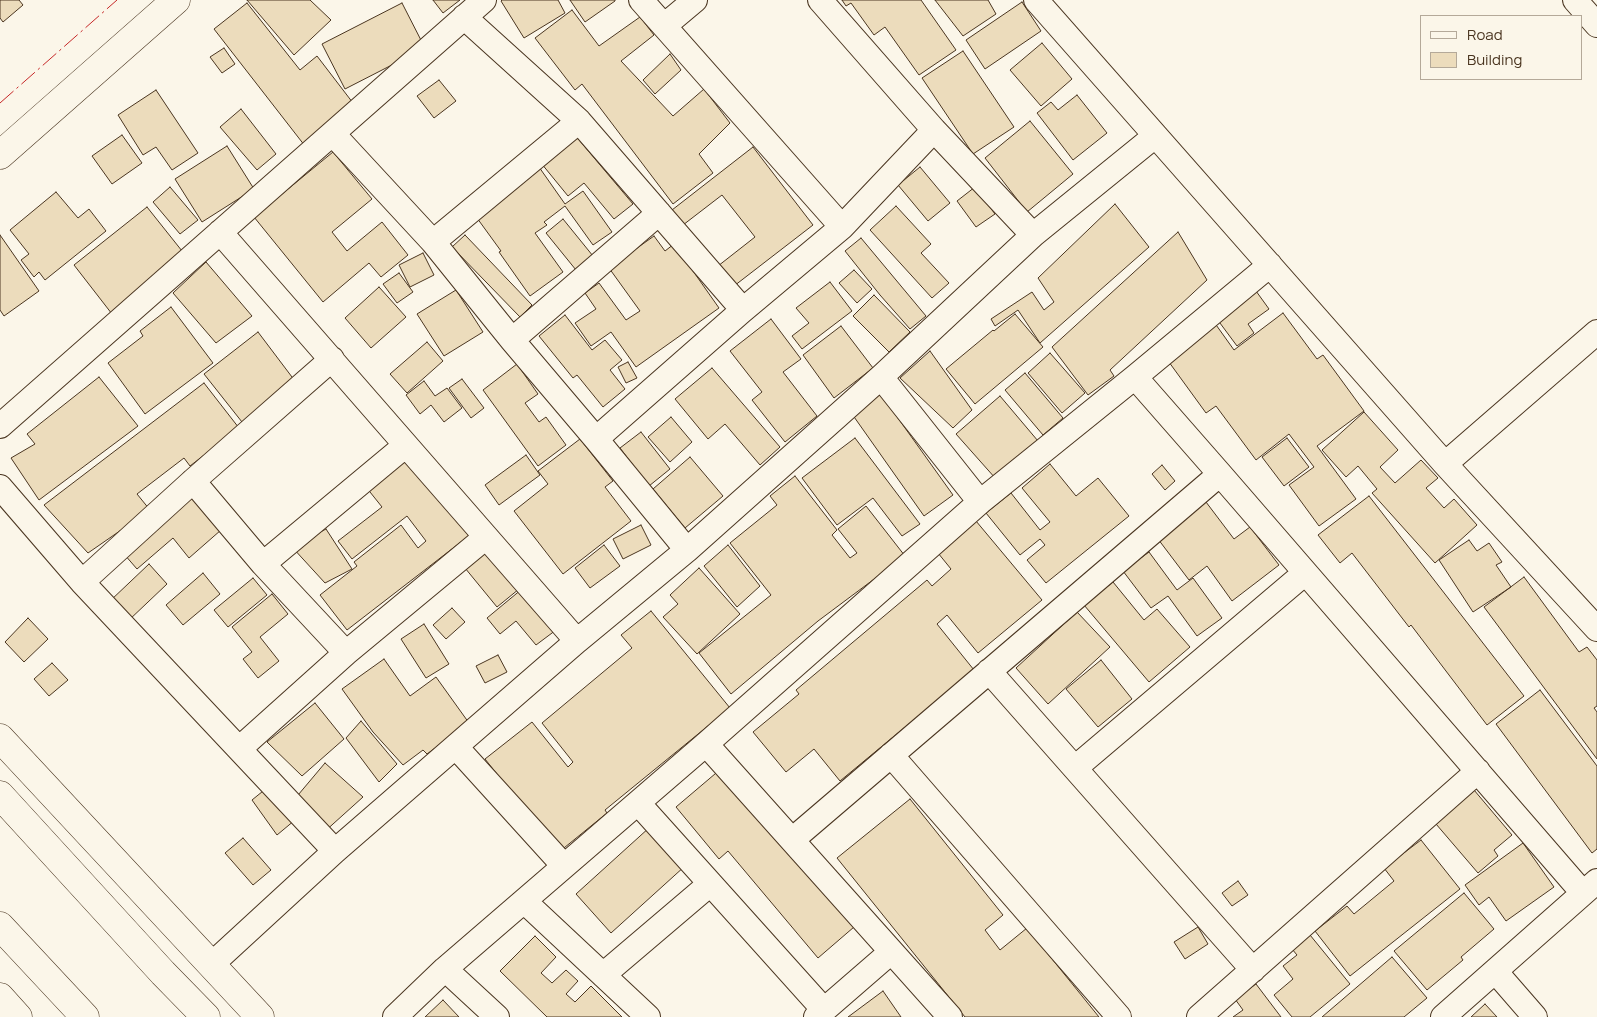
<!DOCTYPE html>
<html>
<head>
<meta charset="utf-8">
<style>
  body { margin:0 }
  #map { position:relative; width:1597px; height:1017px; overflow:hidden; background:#fbf6e9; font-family:Manrope,sans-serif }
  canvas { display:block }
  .legend { position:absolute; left:1420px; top:15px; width:162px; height:65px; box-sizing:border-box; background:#fbf6e9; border:1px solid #b4a999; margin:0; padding:6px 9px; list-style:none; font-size:15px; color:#4a3520 }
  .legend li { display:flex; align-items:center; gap:10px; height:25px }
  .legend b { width:25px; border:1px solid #b4a999 }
</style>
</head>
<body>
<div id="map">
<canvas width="1597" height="1017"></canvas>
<ul class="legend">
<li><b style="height:6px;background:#fbf6e9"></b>Road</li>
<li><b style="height:14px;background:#ecdcbc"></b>Building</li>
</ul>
</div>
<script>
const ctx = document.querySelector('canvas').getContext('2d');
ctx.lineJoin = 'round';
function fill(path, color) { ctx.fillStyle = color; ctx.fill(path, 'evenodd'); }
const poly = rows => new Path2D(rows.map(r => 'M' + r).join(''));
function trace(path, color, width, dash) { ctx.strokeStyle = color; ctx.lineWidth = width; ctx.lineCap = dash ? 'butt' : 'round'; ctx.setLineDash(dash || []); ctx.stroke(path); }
const building = poly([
  [0,0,19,0,23,5,3,22,0,18,0,0],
  [247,0,310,0,331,20,294,55,247,0],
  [433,0,460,0,443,13,433,0],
  [502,0,558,0,565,13,524,38,501,1,502,0],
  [570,0,615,0,615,1,585,22,570,0],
  [842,0,921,0,956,50,919,75,885,27,874,35,851,3,846,6,842,0],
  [935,0,988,0,996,14,963,36,935,0],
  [1022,2,1041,31,985,69,966,40,1022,2],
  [247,3,300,70,317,56,353,103,305,146,214,29,247,3],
  [402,3,425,48,345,89,322,44,402,3],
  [572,10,599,46,640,17,654,35,621,61,673,116,704,89,730,123,699,154,713,173,673,204,582,84,575,90,535,38,572,10],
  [1042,43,1072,79,1041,106,1010,70,1042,43],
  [224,48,235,64,222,73,210,57,224,48],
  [963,51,1014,127,973,154,922,78,963,51],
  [670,54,681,70,655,94,643,80,670,54],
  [439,80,456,101,434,118,417,96,439,80],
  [156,90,198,153,172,170,156,147,143,155,118,115,156,90],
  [1077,95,1107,133,1073,160,1037,113,1051,102,1058,110,1077,95],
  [241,109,276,154,257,170,220,127,241,109],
  [1030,121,1073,174,1027,212,985,158,1030,121],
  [574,134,633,204,614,219,584,183,568,196,541,163,574,134],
  [122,135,142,163,112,184,92,156,122,135],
  [227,146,254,189,202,222,175,179,227,146],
  [753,147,813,225,734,286,718,266,755,237,722,195,683,225,672,210,753,147],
  [333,152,372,199,332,232,347,251,382,222,408,255,381,277,369,263,323,302,254,217,333,152],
  [539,167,565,204,583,191,612,232,593,245,565,206,544,222,547,225,535,233,563,272,530,296,499,252,501,251,477,218,505,198,503,194,539,167],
  [920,167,950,203,928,221,898,185,920,167],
  [170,187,198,220,180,234,153,202,170,187],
  [975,187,995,214,976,227,957,201,975,187],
  [56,192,78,218,89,209,106,231,45,280,39,272,34,277,21,260,29,254,10,230,56,192],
  [1115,204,1149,247,1040,343,1018,310,995,326,991,319,1032,292,1044,310,1054,302,1038,278,1115,204],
  [896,206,931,244,921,253,949,283,932,298,870,230,896,206],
  [147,207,186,256,112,314,74,265,147,207],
  [563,219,593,256,576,270,546,233,563,219],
  [1178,232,1207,280,1110,370,1114,376,1088,395,1052,347,1178,232],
  [0,235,39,291,4,316,0,310,0,235],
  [465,235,532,305,520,317,452,247,465,235],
  [654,236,665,251,674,244,719,308,636,367,611,332,591,346,575,323,596,309,585,293,599,283,626,320,640,311,609,268,654,236],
  [861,238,926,316,910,329,880,295,845,251,861,238],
  [423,253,434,275,410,287,399,265,423,253],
  [206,262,252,316,216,343,173,293,206,262],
  [854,270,872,289,857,303,839,283,854,270],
  [399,273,413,292,397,303,383,284,399,273],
  [830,282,852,311,802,349,792,336,809,323,796,308,830,282],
  [379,287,406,317,371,348,345,318,379,287],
  [456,290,483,332,444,356,417,314,456,290],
  [1256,291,1269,309,1248,324,1254,333,1237,346,1217,319,1256,291],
  [874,295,910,332,889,352,853,316,874,295],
  [171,307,213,363,145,414,108,363,143,336,140,331,171,307],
  [1283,313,1317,359,1323,355,1364,411,1317,446,1356,499,1319,526,1289,485,1314,467,1289,434,1256,460,1216,406,1206,413,1166,358,1214,322,1234,350,1283,313],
  [1015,314,1043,347,975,404,946,369,993,330,994,331,1015,314],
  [565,315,592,350,605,340,622,360,610,370,625,389,603,407,577,375,573,378,539,336,565,315],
  [771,319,801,359,783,372,817,416,785,442,752,400,762,392,730,351,771,319],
  [841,326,873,368,834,398,803,355,841,326],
  [258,332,295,381,242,422,204,374,258,332],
  [427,342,443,361,407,393,390,374,427,342],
  [930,351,972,410,953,428,900,378,930,351],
  [1050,353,1085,393,1062,413,1028,373,1050,353],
  [628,362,637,378,626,383,618,367,628,362],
  [517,364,538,394,525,403,539,422,546,417,566,445,538,466,483,390,517,364],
  [712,368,780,447,760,465,725,424,708,439,675,399,712,368],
  [1025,373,1063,418,1043,435,1005,390,1025,373],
  [99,377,138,426,39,500,11,458,35,444,27,434,99,377],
  [462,379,484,408,471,418,449,388,462,379],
  [424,381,435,396,447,388,462,408,444,422,431,405,420,414,406,395,424,381],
  [204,383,239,428,190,466,184,458,137,494,150,510,88,553,44,505,204,383],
  [880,393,953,495,924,516,852,414,880,393],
  [1000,396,1038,441,996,479,956,434,1000,396],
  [1364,412,1398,450,1380,467,1395,483,1421,460,1438,478,1426,488,1444,508,1454,499,1477,525,1435,563,1372,493,1377,489,1358,466,1346,477,1322,450,1364,412],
  [671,417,692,442,670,462,648,437,671,417],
  [641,432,670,469,649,486,620,448,641,432],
  [855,438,920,524,902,536,873,498,837,525,802,478,855,438],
  [1287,438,1309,467,1284,486,1262,457,1287,438],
  [580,439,613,481,605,487,631,521,563,574,514,511,548,484,538,471,580,439],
  [408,454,470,535,347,630,320,595,357,566,354,562,401,525,418,548,426,541,407,516,352,559,338,541,382,507,366,487,408,454],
  [526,455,540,475,499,505,485,485,526,455],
  [690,457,723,496,685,528,653,489,690,457],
  [1050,464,1076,496,1098,478,1129,516,1046,583,1027,560,1045,545,1040,539,1020,555,986,513,1011,493,1040,530,1050,522,1022,488,1050,464],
  [1162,465,1175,481,1165,490,1152,474,1162,465],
  [795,476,837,530,832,535,850,558,857,553,838,529,866,506,905,556,818,621,731,694,699,653,771,595,730,543,777,505,770,496,795,476],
  [192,496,221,530,189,558,173,538,137,569,124,554,192,496],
  [1369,496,1524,696,1487,725,1411,625,1409,627,1352,553,1340,563,1318,535,1369,496],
  [1206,502,1234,539,1250,527,1279,565,1232,601,1207,566,1189,580,1158,539,1206,502],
  [976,521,1042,600,978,653,947,615,937,624,974,670,840,781,814,749,786,772,753,732,799,694,796,690,927,580,932,586,951,569,938,553,976,521],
  [641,525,651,545,623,559,613,539,641,525],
  [326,529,352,569,325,583,292,547,326,529],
  [1469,540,1477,551,1489,543,1502,562,1496,565,1511,587,1473,612,1439,560,1469,540],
  [604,545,620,566,590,588,575,568,604,545],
  [728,545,760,586,737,607,704,566,728,545],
  [486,551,519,589,497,607,465,568,486,551],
  [1149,552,1177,590,1193,578,1222,618,1197,636,1168,596,1151,608,1123,571,1149,552],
  [149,564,167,584,128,621,110,601,149,564],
  [699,568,740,614,697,654,663,617,678,604,670,595,699,568],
  [203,573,220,594,183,625,166,605,203,573],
  [1524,577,1579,652,1587,647,1597,660,1597,706,1594,708,1597,712,1597,759,1484,607,1524,577],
  [253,578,267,595,228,627,214,610,253,578],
  [1113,582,1144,620,1157,609,1190,647,1149,682,1084,605,1113,582],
  [522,589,556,630,536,645,516,621,500,634,487,618,522,589],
  [272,594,288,614,260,637,279,661,258,678,243,659,252,652,232,627,272,594],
  [452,608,465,622,446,639,433,625,452,608],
  [651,611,730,708,605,810,607,813,559,852,485,759,532,722,568,767,573,762,542,723,632,648,621,635,651,611],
  [1077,612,1110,647,1048,704,1016,668,1077,612],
  [28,618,48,639,24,662,5,642,28,618],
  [424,624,449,664,426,678,401,639,424,624],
  [498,655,507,672,485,683,476,666,498,655],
  [384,659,410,696,436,677,469,723,427,754,423,750,403,765,373,732,342,689,384,659],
  [1101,660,1132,699,1098,727,1066,689,1101,660],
  [52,663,68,680,49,696,34,679,52,663],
  [1540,690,1597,766,1597,849,1592,853,1496,724,1540,690],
  [315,703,344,739,302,776,267,742,315,703],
  [361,721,397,764,379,782,346,738,361,721],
  [325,763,363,797,323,833,293,801,325,763],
  [722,768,854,927,818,958,728,851,719,859,676,807,722,768],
  [268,787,295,820,277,835,252,800,268,787],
  [1474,790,1512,835,1494,850,1498,856,1478,873,1436,824,1474,790],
  [910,799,1003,915,985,930,1000,950,1027,928,1099,1017,965,1017,837,858,910,799],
  [650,827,685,866,611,933,576,894,650,827],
  [243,838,271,870,253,885,225,853,243,838],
  [1421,840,1460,889,1350,976,1315,931,1347,906,1354,914,1394,881,1384,868,1421,840],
  [1523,843,1554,887,1506,921,1489,897,1479,905,1465,885,1523,843],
  [1238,881,1248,895,1232,906,1222,893,1238,881],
  [1464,893,1494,929,1461,957,1463,960,1427,990,1394,951,1464,893],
  [1198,927,1208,944,1185,959,1174,942,1198,927],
  [1310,935,1350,984,1310,1017,1292,1017,1274,995,1293,979,1283,966,1297,955,1292,949,1310,935],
  [535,936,556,957,541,973,552,983,566,970,578,981,566,994,575,1002,591,986,622,1017,547,1017,500,971,535,936],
  [1392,957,1427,998,1404,1017,1322,1017,1392,957],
  [1256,984,1281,1017,1233,1017,1243,1010,1235,999,1256,984],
  [883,991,901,1017,848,1017,883,991],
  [443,1000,459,1017,425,1017,443,1000],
  [1485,1004,1497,1017,1471,1017,1485,1004]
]);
fill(building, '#ecdcbc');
trace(building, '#4a3520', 1);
const minor = poly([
  [641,0,842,227],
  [820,0,934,130,1033,235],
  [1036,0,1445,464,1597,629],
  [1575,0,1597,25],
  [464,17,579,121,743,310],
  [664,26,695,0],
  [333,134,433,242,512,340,596,439,687,550],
  [220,232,577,641],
  [433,242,579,121],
  [512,340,659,213],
  [881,377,980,502],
  [1135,377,1220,474,1583,893],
  [0,426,484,0],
  [596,439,743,310,842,227,934,130],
  [1445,464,1597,332],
  [193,481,263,564,346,653],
  [0,487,82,582,335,851],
  [263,564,406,445],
  [82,582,193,481,332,359],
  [989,671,1253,970],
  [706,744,950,1017],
  [456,747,564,866],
  [239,749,346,653,486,537],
  [891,755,1119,1017],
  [1075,768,1305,573],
  [638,803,824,1010],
  [792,840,1220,474],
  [524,901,648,1017],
  [211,965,335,851,577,641,687,550,881,377,1033,235,1155,136],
  [445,969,497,1017],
  [1495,971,1535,1017],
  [603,975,710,884],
  [395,1017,445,969,706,744,980,502,1135,377,1270,265],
  [816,1017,891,952],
  [1199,1017,1478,771],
  [1443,1017,1597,881]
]);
const tertiary = poly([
  [0,155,176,0],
  [0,738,260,1017],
  [0,997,18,1017]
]);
const trunk = poly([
  [0,795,163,973,206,1017],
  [0,926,85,1017]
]);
trace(minor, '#4a3520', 26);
trace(tertiary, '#4a3520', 29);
trace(trunk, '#4a3520', 29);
trace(minor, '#fbf6e9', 24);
trace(tertiary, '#fbf6e9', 28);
trace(trunk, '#fbf6e9', 28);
trace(poly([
  [0,103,117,0]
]), '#c62828', 1, [18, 4, 2.5, 4]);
</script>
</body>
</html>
